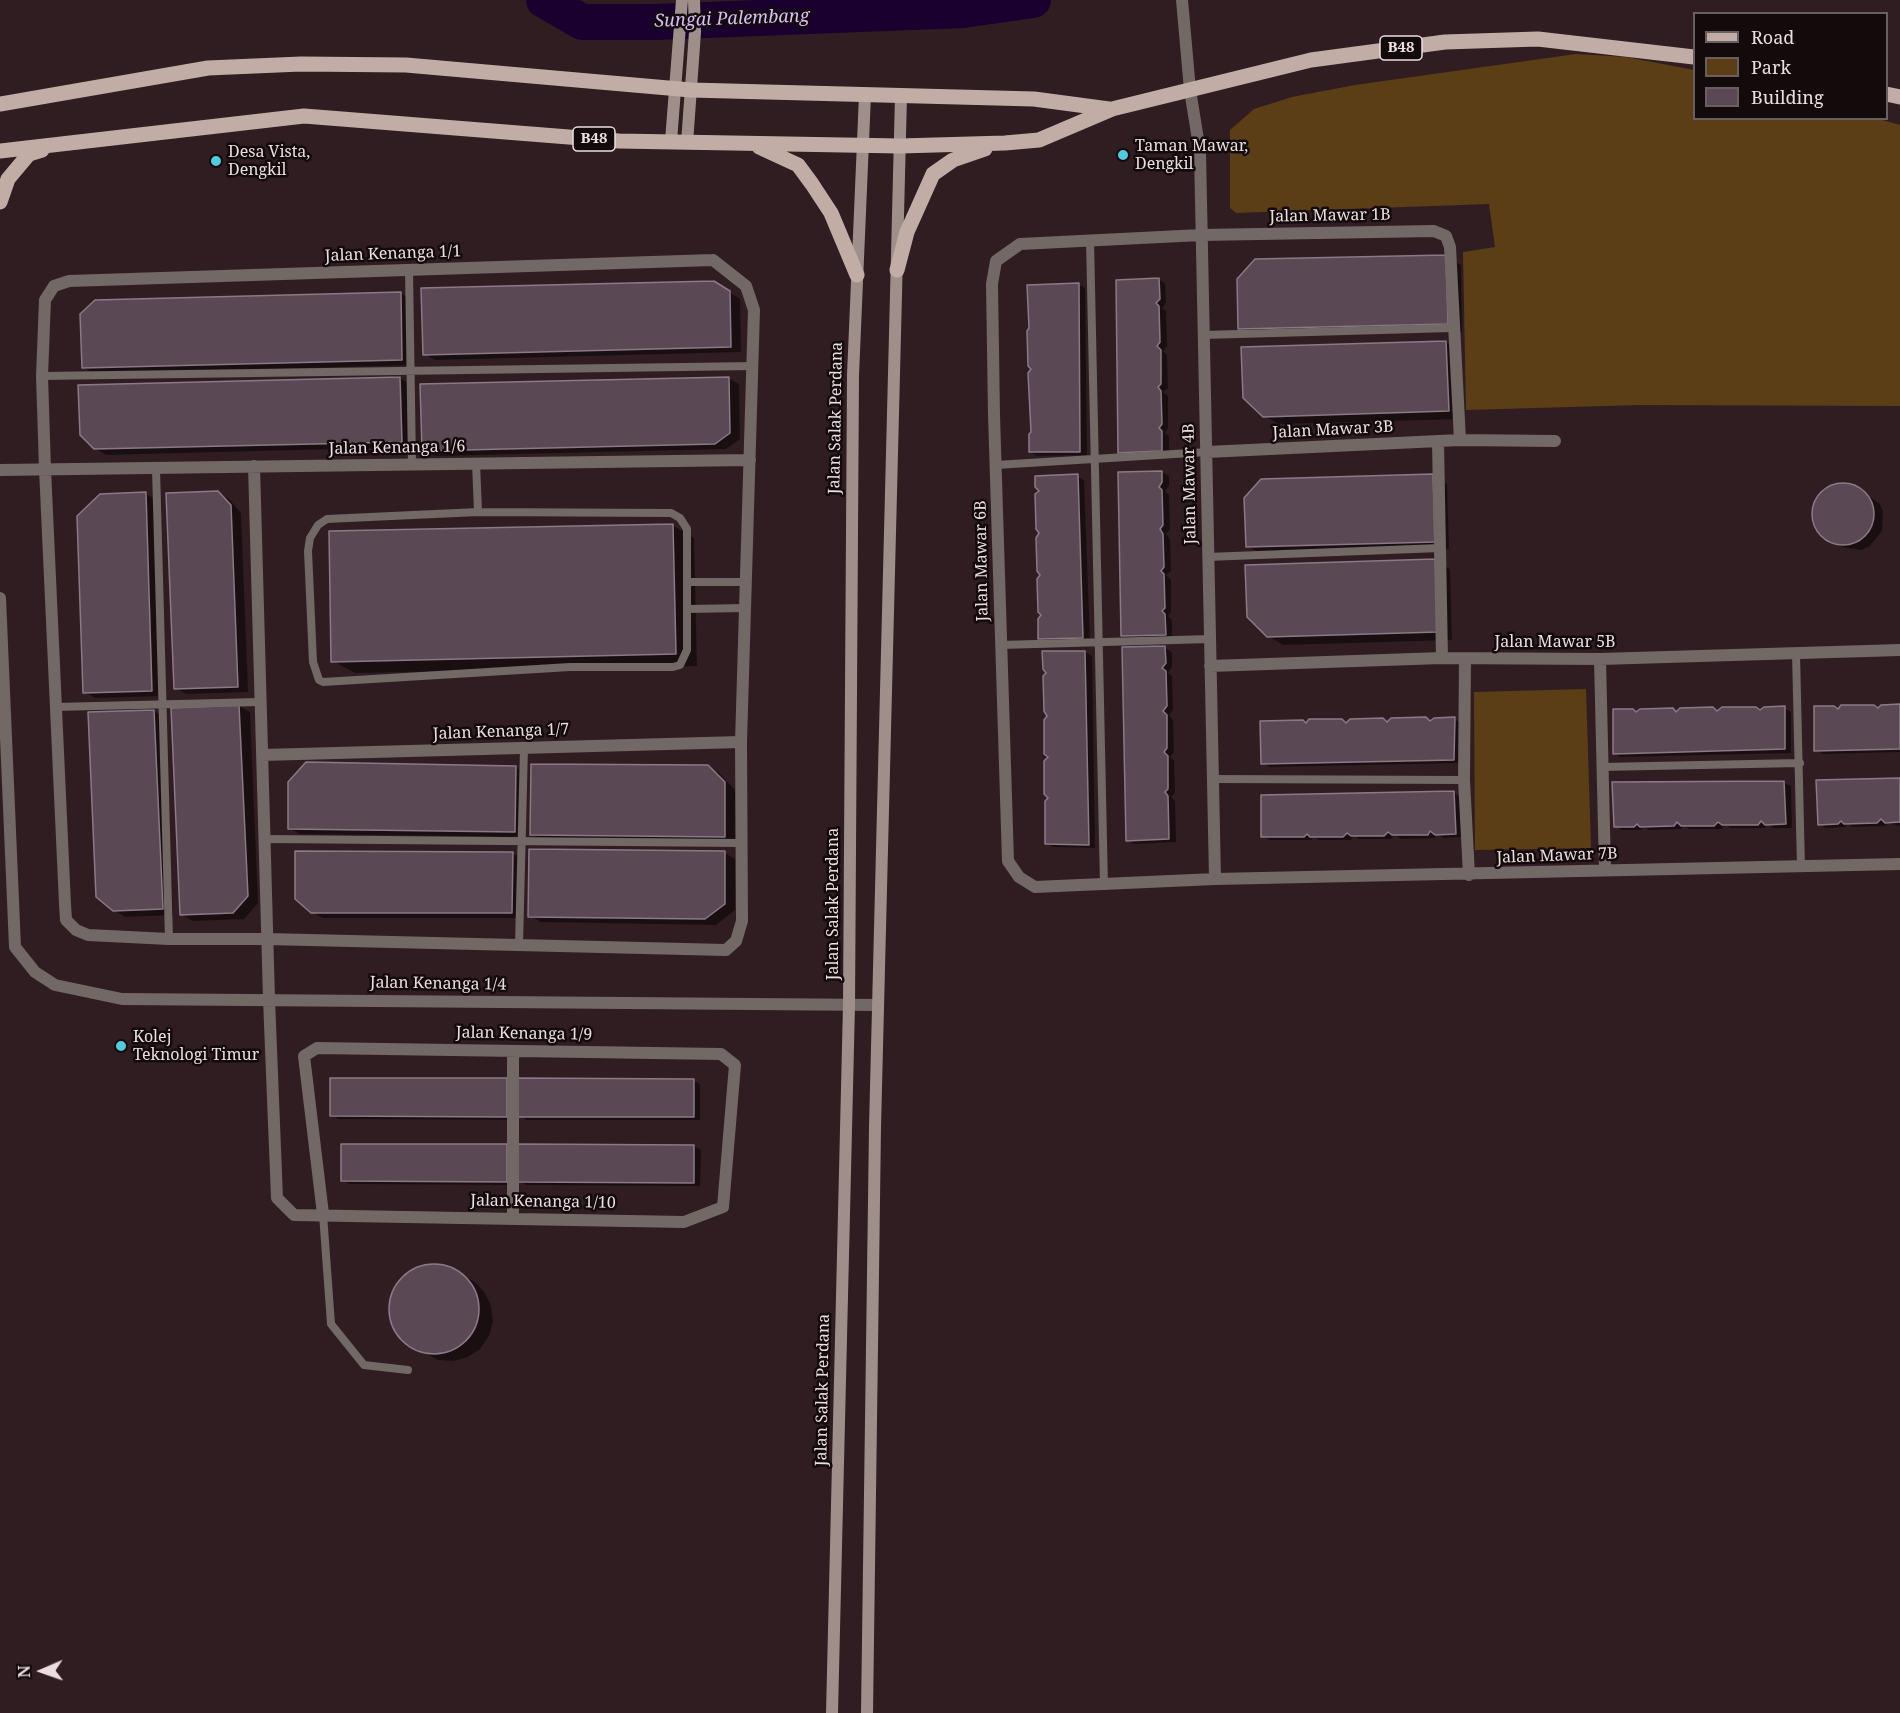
<!DOCTYPE html>
<html>
<head>
<meta charset="utf-8">
<style>
  body { margin:0 }
  #map { position:relative; width:1900px; height:1713px; overflow:hidden; background:#301d21; font-family:"Noto Serif",serif }
  canvas { display:block }
  .legend { position:absolute; left:1693px; top:12px; width:195px; height:108px; box-sizing:border-box; background:#130a0b; border:2px solid #695f60; margin:0; padding:8px 10px; list-style:none; font-size:18px; color:#ebdee0 }
  .legend li { display:flex; align-items:center; gap:12px; height:30px }
  .legend b { width:30px; border:2px solid #695f60 }
  .north { position:absolute; left:12px; top:1641px; width:60px; height:60px; -webkit-text-stroke:4px #130a0b; paint-order:stroke; rotate:268deg; font-size:16px; font-weight:700; line-height:24px; text-align:center; color:#ebdee0 }
  .north::after { content:''; display:block; margin:auto; width:21px; height:27px; background:#ebdee0; clip-path:polygon(50% 0,100% 100%,50% 72%,0 100%) }
</style>
</head>
<body>
<div id="map">
<canvas width="1900" height="1713"></canvas>
<ul class="legend">
<li><b style="height:8px;background:#c2ada6"></b>Road</li>
<li><b style="height:16px;background:#5b3e16"></b>Park</li>
<li><b style="height:16px;background:#5a4855"></b>Building</li>
</ul>
<div class="north">N</div>
</div>
<script>
const ctx = document.querySelector('canvas').getContext('2d');
ctx.lineJoin = 'round';
function fill(path, color) { ctx.fillStyle = color; ctx.fill(path, 'evenodd'); }
const poly = rows => new Path2D(rows.map(r => 'M' + r).join(''));
function trace(path, color, width, dash) { ctx.strokeStyle = color; ctx.lineWidth = width; ctx.lineCap = dash ? 'butt' : 'round'; ctx.setLineDash(dash || []); ctx.stroke(path); }
function drawText(font, color, halo, rows, align = 'center') {
  ctx.font = font + ' "Noto Serif",serif'; ctx.lineWidth = 5; ctx.setLineDash([]); ctx.textBaseline = 'middle'; ctx.strokeStyle = halo; ctx.fillStyle = color; for (const [text, x, y, turn = 0] of rows) {
    ctx.save(); ctx.translate(x, y); ctx.rotate((+turn || 0) * Math.PI / 180); ctx.textAlign = isNaN(turn) ? turn : align; if (halo) ctx.strokeText(text, 0, 0); ctx.fillText(text, 0, 0); ctx.restore();
  }
}
fill(poly([
  [1576,54,1626,57,1694,70,1694,118,1875,118,1900,125,1900,406,1640,405,1466,410,1463,252,1495,247,1489,204,1236,213,1230,208,1230,130,1254,109,1292,97,1355,85],
  [1586,689,1591,848,1475,850,1474,692]
]), '#5b3e16');
fill(poly([
  [1446,257,1461,265,1462,332,1254,336,1240,328],
  [1158,279,1165,283,1166,303,1162,308,1166,311,1167,346,1163,351,1167,355,1168,388,1163,392,1168,396,1168,428,1165,433,1169,436,1169,454,1126,456,1119,452],
  [1078,284,1085,288,1087,455,1037,456,1031,452,1031,329],
  [725,289,740,299,741,352,435,360,425,354],
  [400,293,411,299,413,365,94,374,83,367],
  [1446,342,1461,351,1463,419,1279,424,1264,416,1243,348],
  [400,378,411,385,412,447,106,455,95,448],
  [728,378,739,384,740,439,726,449,434,456,424,450],
  [1162,472,1169,476,1169,486,1165,491,1169,495,1170,529,1166,534,1170,539,1171,571,1166,575,1171,580,1171,612,1168,616,1172,620,1172,638,1129,639,1122,635,1119,474],
  [1077,476,1084,480,1090,641,1047,642,1040,638,1043,575],
  [1432,476,1447,484,1449,549,1262,554,1247,546],
  [1852,485,1880,504,1883,512,1882,531,1870,546,1861,550,1842,547,1830,541,1822,535,1814,518,1817,498,1832,486],
  [217,493,229,499,241,513,248,692,186,694,175,688],
  [146,494,157,500,163,696,95,698,84,692,101,495],
  [672,525,694,538,697,666,355,673,333,661],
  [1435,561,1450,569,1452,640,1283,645,1268,636],
  [1165,648,1172,652,1172,667,1168,673,1172,676,1173,710,1169,715,1173,720,1174,752,1170,757,1174,761,1175,793,1171,797,1175,801,1176,842,1134,844,1127,840],
  [1085,652,1092,656,1095,848,1053,847,1047,843,1050,757],
  [239,706,250,712,258,903,244,919,193,921,182,915],
  [1900,706,1900,752,1823,754,1816,750,1839,710,1879,709],
  [1784,708,1791,712,1791,753,1621,757,1614,754,1637,713,1672,710,1678,713,1761,711],
  [154,711,164,717,173,915,125,917,114,910],
  [1454,719,1461,723,1461,763,1270,767,1263,763,1307,724,1342,721,1347,723,1431,722],
  [708,766,719,773,735,790,735,842,543,841,532,834],
  [515,767,526,773,525,837,300,834,289,828],
  [1900,779,1900,826,1888,823,1885,826,1853,827,1848,824,1845,827,1826,828,1819,824],
  [1784,783,1791,786,1792,828,1773,828,1768,824,1765,828,1731,828,1726,825,1721,829,1689,829,1684,826,1681,829,1649,830,1644,827,1641,830,1622,830,1615,826],
  [1454,793,1461,797,1462,837,1443,838,1437,834,1435,838,1401,839,1395,835,1391,839,1359,839,1354,836,1351,840,1319,840,1314,837,1311,840,1270,840,1263,836],
  [512,853,523,859,523,918,323,918,312,912],
  [725,853,735,859,735,910,716,925,541,922,530,916],
  [693,1080,700,1084,700,1120,527,1120,520,1116],
  [514,1084,514,1120,338,1119,332,1115],
  [507,1146,514,1185,349,1184,342,1180],
  [694,1146,701,1150,700,1186,526,1185,520,1181],
  [434,1265,448,1267,475,1282,485,1293,491,1306,493,1321,489,1336,480,1349,468,1357,453,1361,438,1360,409,1345,398,1335,392,1322,390,1308,392,1295,399,1282,408,1273,420,1267]
]), '#0007');
trace(poly([
  [544,0,582,22,655,22,963,10,1033,0]
]), '#19002e', 36);
const building = poly([
  [1446,255,1448,324,1238,329,1237,279,1255,259,1446,255],
  [1159,278,1160,299,1156,303,1159,306,1160,342,1157,346,1161,350,1161,384,1158,387,1161,391,1162,424,1159,428,1162,431,1162,451,1118,453,1116,280,1159,278],
  [714,281,730,291,731,347,423,355,421,288,714,281],
  [1079,283,1080,452,1029,452,1029,434,1031,432,1028,373,1031,369,1028,366,1027,331,1029,328,1027,285,1079,283],
  [401,292,402,360,82,368,80,314,95,300,401,292],
  [1446,341,1449,411,1263,417,1243,398,1241,347,1446,341],
  [400,377,402,442,94,449,80,435,78,385,400,377],
  [729,377,730,433,715,444,422,451,420,384,729,377],
  [1162,471,1162,482,1159,487,1162,490,1163,525,1160,529,1163,534,1164,567,1161,571,1164,574,1165,608,1162,611,1165,614,1166,635,1121,636,1118,472,1162,471],
  [1078,474,1083,638,1038,639,1038,619,1041,615,1038,612,1037,579,1040,575,1037,571,1036,538,1039,533,1036,529,1035,494,1039,491,1035,487,1035,476,1078,474],
  [1433,474,1435,542,1246,547,1244,498,1261,479,1433,474],
  '1812 514a31 31 0 1 1 62 0a31 31 0 1 1-62 0Z',
  [218,491,231,505,238,687,174,689,166,493,218,491],
  [146,492,152,691,83,693,77,516,100,494,146,492],
  [673,524,676,654,331,662,329,531,673,524],
  [1435,559,1438,632,1267,637,1247,617,1245,565,1435,559],
  [1165,646,1166,663,1162,668,1166,671,1167,706,1163,711,1167,715,1167,748,1164,752,1168,756,1168,789,1165,792,1168,796,1169,839,1126,841,1122,647,1165,646],
  [1042,651,1085,651,1089,845,1045,844,1045,801,1048,798,1044,794,1044,761,1048,757,1044,754,1044,720,1047,716,1044,711,1043,676,1046,673,1043,669,1042,651],
  [1900,704,1900,749,1814,751,1814,706,1834,706,1838,709,1841,705,1874,705,1878,708,1881,705,1900,704],
  [239,705,248,896,233,913,180,915,171,708,239,705],
  [1785,706,1785,749,1613,754,1613,709,1633,709,1636,712,1640,709,1673,708,1676,712,1680,708,1713,707,1717,711,1722,707,1756,707,1760,710,1764,707,1785,706],
  [154,710,163,909,113,911,96,897,88,712,154,710],
  [1426,717,1430,721,1434,718,1455,717,1454,760,1261,764,1260,721,1303,720,1306,723,1309,719,1342,719,1346,723,1350,719,1383,718,1387,722,1391,718,1426,717],
  [306,762,516,766,515,832,288,829,288,782,306,762],
  [531,764,708,765,725,782,725,837,530,835,531,764],
  [1900,778,1900,822,1885,823,1881,819,1877,823,1844,824,1841,821,1838,824,1818,825,1816,780,1900,778],
  [1784,781,1786,824,1765,825,1761,821,1758,825,1722,825,1718,822,1714,826,1681,826,1677,822,1674,826,1640,827,1637,824,1634,827,1614,827,1612,782,1784,781],
  [1454,791,1456,834,1435,835,1430,831,1428,835,1392,835,1388,832,1384,836,1351,836,1347,833,1343,837,1310,837,1307,834,1304,837,1261,837,1261,795,1454,791],
  [529,849,725,851,725,904,705,919,528,917,529,849],
  [295,851,513,852,512,913,311,913,295,899,295,851],
  [330,1078,507,1078,507,1117,330,1116,330,1078],
  [518,1078,694,1079,694,1117,518,1117,518,1078],
  [341,1144,507,1144,507,1182,341,1181,341,1144],
  [518,1144,694,1145,694,1183,518,1182,518,1144],
  '389 1309a45 45 0 1 1 90 0a45 45 0 1 1-90 0Z'
]);
fill(building, '#5a4855');
trace(building, '#8c7987', 1.5);
trace(poly([
  [1090,240,1104,886],
  [409,270,412,464],
  [1203,335,1453,328],
  [42,376,754,366],
  [476,463,478,512],
  [996,465,1207,452],
  [156,469,169,939],
  [478,512,671,513,680,518,687,529,687,650,680,665,673,667,570,667,323,682,319,680,313,662,308,551,310,538,318,525,327,519,478,512],
  [1207,557,1440,548],
  [687,582,747,582],
  [687,609,746,608],
  [1001,645,1210,639],
  [1796,653,1801,868],
  [55,707,260,702],
  [1601,767,1800,763],
  [1212,779,1464,780],
  [264,839,741,843],
  [519,945,524,748],
  [323,1214,331,1324,364,1365,408,1370]
]), '#726865', 8);
trace(poly([
  [1182,0,1190,90,1200,152,1215,879],
  [713,260,746,286,754,310,741,742,742,921,736,941,726,950,267,939,169,939,88,935,76,930,66,920,65,904,45,469,42,376,45,300,54,286,69,281,713,260],
  [1460,440,1450,247,1446,236,1434,231,1201,235,1020,244,996,261,992,284,994,415,1008,861,1019,877,1035,887,1215,879,1900,864],
  [1438,442,1442,658],
  [1207,452,1460,440,1555,441],
  [254,466,269,999,277,1198,294,1215,684,1222,723,1207,735,1065,721,1054,317,1048,304,1056,323,1214],
  [0,470,750,460],
  [0,598,15,947,35,972,55,985,122,999,878,1005],
  [1465,659,1464,780,1469,875],
  [1600,659,1605,870],
  [1210,666,1442,658,1600,659,1900,650],
  [262,755,741,742],
  [513,1051,513,1218]
]), '#726865', 12);
trace(poly([
  [671,141,682,0],
  [687,143,695,32,694,0],
  [832,1713,849,1005,853,375,865,95],
  [867,1713,875,1127,901,96]
]), '#9f8f8a', 12);
trace(poly([
  [1886,94,1900,97],
  [0,104,208,68,301,64,406,65,691,90,1034,99,1109,109],
  [759,147,798,165,812,184,831,213,857,275],
  [0,151,304,116,619,141,900,146,1005,143,1039,140,1112,109,1311,60,1445,42,1538,39,1694,57],
  [0,202,8,179,29,154,42,150],
  [897,270,907,232,933,174,953,160,985,149]
]), '#c2ada6', 15);
for (const [x, y, r, color] of [
  [1123,155,6,"#54cadd"],
  [216,161,6,"#54cadd"],
  [121,1046,6,"#54cadd"]
]) { const dot = new Path2D(); dot.arc(x, y, r, 0, 2 * Math.PI); ctx.fillStyle = color; ctx.fill(dot); trace(dot, '#130a0b', 2); }
for (const [x, y, w] of [
  [1401,48,42],
  [594,139,42]
]) { const box = new Path2D(); box.roundRect(x - w / 2, y - 12, w, 24, 4.5); ctx.fillStyle = '#130a0b'; ctx.fill(box); trace(box, '#ebdee0', 1.5); }
drawText('bold 15px', '#ebdee0', null, [
  ["B48",1401,48],
  ["B48",594,139]
]);
drawText('16px', '#ebdee0', '#130a0b', [
  ["Taman Mawar,",1135,146],
  ["Dengkil",1135,164],
  ["Desa Vista,",228,152],
  ["Dengkil",228,170],
  ["Kolej",133,1037],
  ["Teknologi Timur",133,1055]
], 'left');
drawText('16px', '#ebdee0', '#130a0b', [
  ["Jalan Mawar 1B",1330,216,-1],
  ["Jalan Kenanga 1/1",393,254,-2],
  ["Jalan Salak Perdana",836,418,-89],
  ["Jalan Mawar 3B",1333,430,-3],
  ["Jalan Kenanga 1/6",397,448,-1],
  ["Jalan Mawar 4B",1190,484,-91],
  ["Jalan Mawar 6B",982,561,-91],
  ["Jalan Mawar 5B",1555,642],
  ["Jalan Kenanga 1/7",501,732,-2],
  ["Jalan Mawar 7B",1557,856,-2],
  ["Jalan Salak Perdana",833,904,-90],
  ["Jalan Kenanga 1/4",438,984,1],
  ["Jalan Kenanga 1/9",524,1034,1],
  ["Jalan Kenanga 1/10",543,1202,1],
  ["Jalan Salak Perdana",823,1390,-89]
]);
drawText('italic 18px', '#d7bdf9', '#130a0b', [
  ["Sungai Palembang",732,19,-2]
]);
</script>
</body>
</html>
